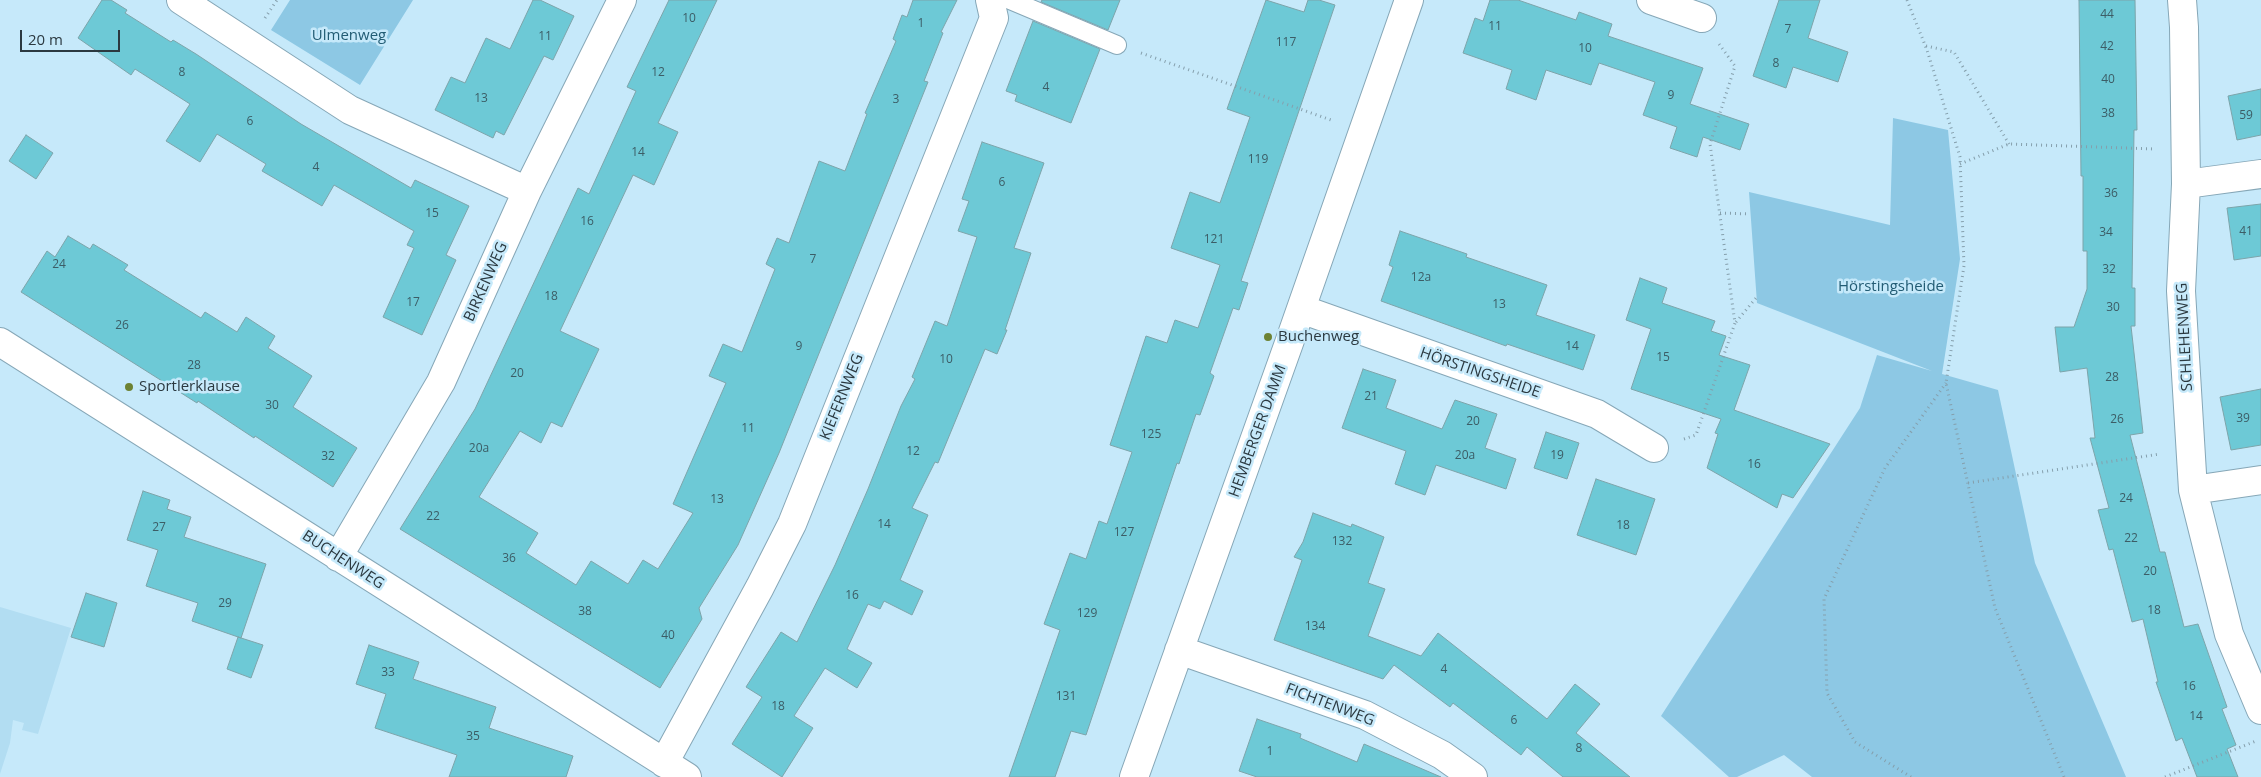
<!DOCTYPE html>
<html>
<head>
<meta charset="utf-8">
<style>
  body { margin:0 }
  #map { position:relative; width:2261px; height:777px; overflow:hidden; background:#c6e9fa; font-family:"Open Sans",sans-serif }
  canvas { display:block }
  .scale { position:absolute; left:20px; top:30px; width:100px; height:22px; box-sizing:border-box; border:2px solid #2b3940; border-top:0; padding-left:6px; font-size:15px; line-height:18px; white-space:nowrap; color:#2b3940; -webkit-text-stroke:4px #c6e9fa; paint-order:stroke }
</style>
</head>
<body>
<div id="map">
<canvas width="2261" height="777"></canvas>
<div class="scale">20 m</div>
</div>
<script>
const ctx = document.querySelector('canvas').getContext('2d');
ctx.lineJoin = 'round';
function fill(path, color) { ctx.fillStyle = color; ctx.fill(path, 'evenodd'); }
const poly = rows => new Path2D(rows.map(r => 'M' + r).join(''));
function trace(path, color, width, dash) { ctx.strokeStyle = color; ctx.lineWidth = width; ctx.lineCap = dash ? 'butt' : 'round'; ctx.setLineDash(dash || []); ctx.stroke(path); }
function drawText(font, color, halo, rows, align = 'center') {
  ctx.font = font + ' "Open Sans",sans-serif'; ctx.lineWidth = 5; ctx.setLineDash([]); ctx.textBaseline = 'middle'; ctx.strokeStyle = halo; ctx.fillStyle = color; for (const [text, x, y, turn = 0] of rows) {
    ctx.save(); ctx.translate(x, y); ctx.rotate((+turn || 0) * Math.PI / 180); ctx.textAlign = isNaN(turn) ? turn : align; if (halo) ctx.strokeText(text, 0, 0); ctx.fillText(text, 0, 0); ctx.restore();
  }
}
fill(poly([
  [0,607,71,628,38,734,22,730,24,723,13,720,10,743,0,774]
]), '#b2ddf2');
fill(poly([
  [290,0,413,0,360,85,271,30],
  [1893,118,1948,130,1960,259,1942,374,1998,390,2035,563,2126,777,1812,777,1784,755,1737,777,1729,777,1661,716,1860,408,1877,355,1932,371,1757,303,1749,192,1890,225]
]), '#8dc8e4');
const building = poly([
  [102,0,111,0,127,10,125,13,171,42,173,40,196,54,301,124,411,188,415,180,469,206,446,255,456,260,422,335,383,317,414,248,407,245,414,231,334,185,322,206,262,171,266,164,217,134,200,162,166,141,190,104,135,69,131,75,78,38,102,0],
  [533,0,540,0,574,16,553,60,544,56,504,135,496,131,493,138,435,110,451,77,465,83,486,38,510,49,533,0],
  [669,0,717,0,658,123,678,132,654,185,633,175,560,331,599,349,562,427,551,422,541,443,520,431,479,497,538,533,526,553,576,585,591,561,628,584,643,560,658,569,693,513,673,504,726,383,709,376,723,344,742,352,775,269,766,264,777,238,789,243,819,161,845,171,867,114,865,113,896,41,893,39,902,15,907,17,913,0,957,0,941,32,943,33,924,81,928,82,779,453,738,545,699,608,702,619,660,688,400,529,475,409,578,188,589,194,636,91,627,87,669,0],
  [1042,0,1120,0,1108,30,1041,2,1042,0],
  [1266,0,1304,12,1308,0,1319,0,1335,5,1241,281,1248,283,1239,310,1233,308,1210,373,1214,376,1200,415,1196,414,1179,464,1177,463,1086,735,1071,731,1055,777,1009,777,1060,630,1044,624,1070,553,1086,559,1099,521,1107,524,1132,452,1110,445,1146,336,1167,343,1175,320,1198,328,1220,265,1171,248,1190,192,1220,203,1250,117,1227,109,1266,0],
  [1490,0,1518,0,1576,20,1579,12,1612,24,1608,36,1703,68,1690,104,1749,124,1740,150,1703,137,1697,157,1670,148,1677,127,1643,115,1655,82,1599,63,1591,85,1546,70,1536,100,1506,89,1512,70,1463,53,1475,18,1483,21,1490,0],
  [1779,0,1820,0,1808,38,1848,52,1838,82,1793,67,1786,88,1753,76,1779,0],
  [2079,0,2135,0,2137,130,2134,130,2132,288,2135,288,2135,326,2131,326,2143,433,2130,435,2160,552,2165,552,2184,627,2198,624,2227,707,2222,709,2236,745,2227,749,2238,777,2197,777,2182,738,2176,741,2156,682,2158,682,2143,619,2132,622,2113,549,2109,550,2098,510,2109,508,2090,438,2095,438,2087,368,2060,372,2055,327,2074,327,2087,289,2087,251,2083,251,2083,176,2081,176,2079,0],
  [1033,21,1100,49,1071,123,1015,101,1017,95,1006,91,1033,21],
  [2261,89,2261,135,2237,140,2228,96,2261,89],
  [26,135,53,153,36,179,9,161,26,135],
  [982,142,1044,163,1014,248,1031,253,1005,330,1007,330,997,354,985,349,938,463,935,462,912,508,928,515,900,580,923,591,912,615,884,601,880,609,868,604,847,649,872,663,857,688,825,668,794,716,813,728,782,777,732,744,762,697,746,687,781,632,797,642,835,565,868,489,901,406,915,379,912,377,935,321,947,326,977,237,958,231,969,201,962,199,982,142],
  [2261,204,2261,256,2234,260,2227,208,2261,204],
  [1400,231,1467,254,1466,257,1547,285,1536,315,1595,335,1583,370,1507,344,1506,346,1381,301,1393,267,1389,265,1400,231],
  [68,236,90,249,93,244,128,265,124,270,201,318,205,312,237,332,246,317,275,336,268,348,312,376,293,407,357,448,333,487,255,436,254,438,198,401,197,403,21,292,47,251,55,257,68,236],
  [1640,278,1667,288,1662,303,1715,321,1711,331,1726,336,1719,355,1750,365,1734,410,1830,444,1793,498,1782,494,1777,508,1707,468,1718,434,1715,433,1721,419,1631,389,1651,329,1626,320,1640,278],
  [1363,369,1396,380,1386,408,1442,429,1455,400,1497,414,1485,448,1516,459,1506,489,1436,465,1425,495,1395,484,1406,451,1342,428,1363,369],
  [2261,389,2261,445,2231,450,2220,397,2261,389],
  [1546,432,1579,443,1567,479,1534,468,1546,432],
  [1596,479,1655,499,1636,555,1577,535,1596,479],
  [143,491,170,500,167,509,191,517,184,537,266,564,241,638,192,621,198,603,146,586,158,550,127,540,143,491],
  [1313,513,1351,527,1352,524,1384,537,1368,583,1385,589,1368,636,1421,656,1438,633,1547,719,1575,684,1600,704,1576,733,1630,777,1563,777,1527,747,1521,755,1453,703,1450,707,1394,665,1383,679,1274,640,1302,560,1294,557,1303,542,1313,513],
  [86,593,117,603,104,647,71,637,86,593],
  [238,637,263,645,251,678,227,669,238,637],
  [369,645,419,662,413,679,496,707,489,728,573,756,566,777,449,777,457,755,375,728,386,694,356,684,369,645],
  [1257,719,1301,734,1300,738,1357,762,1364,744,1441,777,1257,777,1239,771,1257,719]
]);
fill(building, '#6dc9d6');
trace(building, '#7da4aa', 1);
const lane = poly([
  [1010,0,1117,45]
]);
const street = poly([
  [181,0,350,110,527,191],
  [1651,0,1702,18],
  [2182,0,2184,27,2186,184,2181,291,2193,490,2229,634,2261,710],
  [2186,184,2261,174],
  [1301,309,1597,414,1654,448],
  [0,342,687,777],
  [2193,490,2261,480],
  [338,557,441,382,527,191,622,0],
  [1179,650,1365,715,1442,755,1473,777],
  [664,763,760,587,792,524,994,18,990,0],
  [1134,777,1289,343,1409,0]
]);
trace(lane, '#86a7b7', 20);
trace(street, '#86a7b7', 30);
trace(poly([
  [1907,0,1927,50,1960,157,1964,266,1946,383,1995,608,2064,777],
  [265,18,277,0],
  [1926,46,1954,52,2009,144],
  [1141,53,1334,121],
  [1960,164,2009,144,2155,149],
  [1720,213,1750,214],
  [1736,322,1756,298],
  [1684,439,1696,435,1735,323,1710,144,1735,66,1719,44],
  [1968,483,2160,454],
  [1911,777,1855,742,1827,693,1824,599,1885,468,1946,383],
  [2165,777,2256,741]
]), '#859fac', 3, [1, 4]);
trace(lane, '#fff', 18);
trace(street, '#fff', 28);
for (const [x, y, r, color] of [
  [1268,337,5,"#6d8233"],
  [129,387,5,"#6d8233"]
]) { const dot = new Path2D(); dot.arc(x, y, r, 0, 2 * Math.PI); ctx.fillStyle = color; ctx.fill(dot); trace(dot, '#c6e9fa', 2); }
drawText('12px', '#3c5d66', null, [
  ["44",2107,15],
  ["10",689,19],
  ["1",921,24],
  ["11",1495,27],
  ["7",1788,30],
  ["11",545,37],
  ["117",1286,43],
  ["42",2107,47],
  ["10",1585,49],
  ["8",1776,64],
  ["8",182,73],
  ["12",658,73],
  ["40",2108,80],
  ["4",1046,88],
  ["9",1671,96],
  ["13",481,99],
  ["3",896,100],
  ["38",2108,114],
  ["59",2246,116],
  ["6",250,122],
  ["14",638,153],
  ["119",1258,160],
  ["4",316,168],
  ["6",1002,183],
  ["36",2111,194],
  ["15",432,214],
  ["16",587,222],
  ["41",2246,232],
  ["34",2106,233],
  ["121",1214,240],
  ["7",813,260],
  ["24",59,265],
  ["32",2109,270],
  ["12a",1421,278],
  ["18",551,297],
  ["17",413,303],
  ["13",1499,305],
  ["30",2113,308],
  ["26",122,326],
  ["9",799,347],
  ["14",1572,347],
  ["15",1663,358],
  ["10",946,360],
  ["28",194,366],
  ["20",517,374],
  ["28",2112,378],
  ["21",1371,397],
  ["30",272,406],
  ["39",2243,419],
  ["26",2117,420],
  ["20",1473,422],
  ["11",748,429],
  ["125",1151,435],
  ["20a",479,449],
  ["12",913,452],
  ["20a",1465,456],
  ["19",1557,456],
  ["32",328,457],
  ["16",1754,465],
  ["24",2126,499],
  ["13",717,500],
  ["22",433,517],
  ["14",884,525],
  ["18",1623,526],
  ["27",159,528],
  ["127",1124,533],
  ["22",2131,539],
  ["132",1342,542],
  ["36",509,559],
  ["20",2150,572],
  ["16",852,596],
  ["29",225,604],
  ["18",2154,611],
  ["38",585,612],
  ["129",1087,614],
  ["134",1315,627],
  ["40",668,636],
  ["4",1444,670],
  ["33",388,673],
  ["16",2189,687],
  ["131",1066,697],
  ["18",778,707],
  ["14",2196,717],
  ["6",1514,721],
  ["35",473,737],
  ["8",1579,749],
  ["1",1270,752]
]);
drawText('15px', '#225c74', '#c6e9fa', [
  ["Ulmenweg",349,36],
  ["Hörstingsheide",1891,287]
]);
drawText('15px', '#2b3940', '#c6e9fa', [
  ["BIRKENWEG",486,282,-66],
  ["SCHLEHENWEG",2185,337,-93],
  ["HÖRSTINGSHEIDE",1480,373,19],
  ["KIEFERNWEG",842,397,-68],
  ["HEMBERGER DAMM",1258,431,-70],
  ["BUCHENWEG",343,560,33],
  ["FICHTENWEG",1330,705,21]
]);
drawText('15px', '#2b3940', '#c6e9fa', [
  ["Buchenweg",1278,337],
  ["Sportlerklause",139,387]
], 'left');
</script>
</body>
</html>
